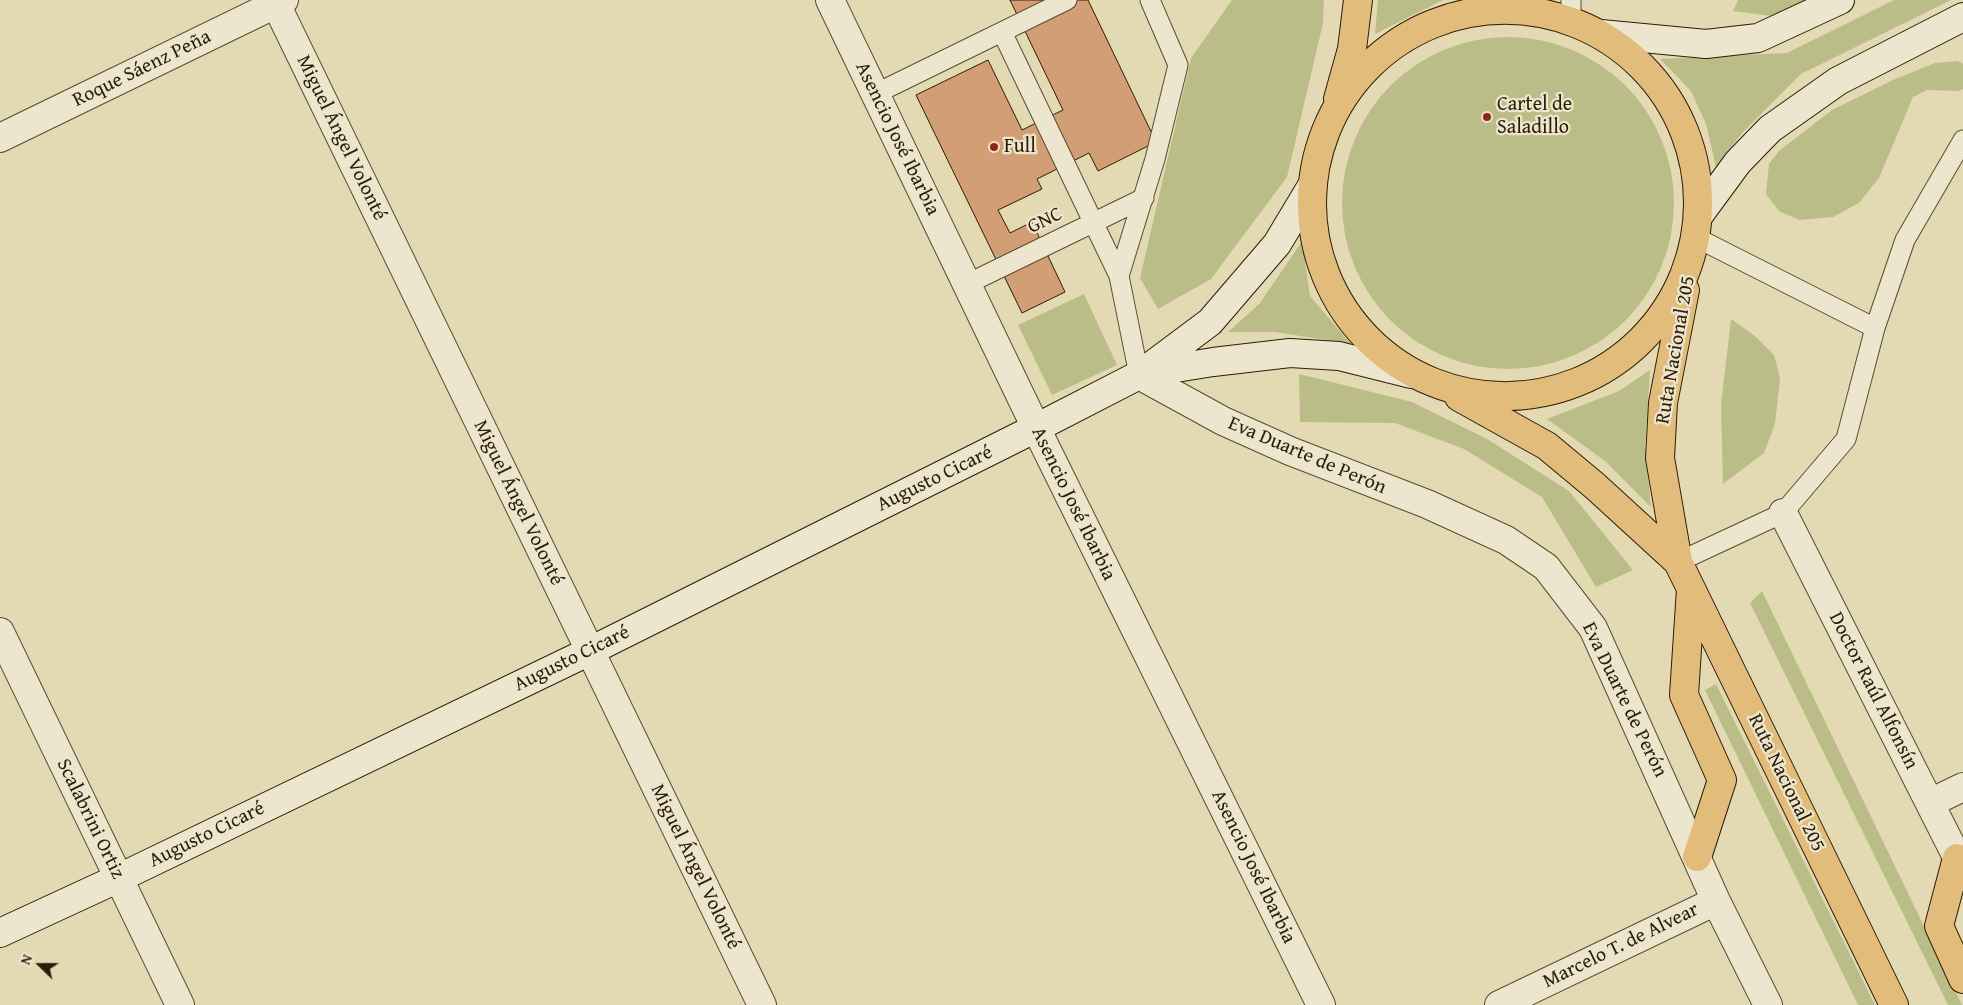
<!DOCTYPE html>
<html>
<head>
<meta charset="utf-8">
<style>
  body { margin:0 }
  #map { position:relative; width:1963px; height:1005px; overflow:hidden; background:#e3d9b3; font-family:"Gentium Book Plus",serif }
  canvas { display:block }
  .north { position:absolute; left:15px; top:940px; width:50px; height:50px; -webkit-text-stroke:4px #ede6ce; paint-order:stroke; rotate:292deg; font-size:14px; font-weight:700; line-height:20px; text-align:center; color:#2d1c06 }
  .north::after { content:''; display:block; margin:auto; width:18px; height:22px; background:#2d1c06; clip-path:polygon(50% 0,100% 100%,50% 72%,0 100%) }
</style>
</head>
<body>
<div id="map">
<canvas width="1963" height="1005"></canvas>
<div class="north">N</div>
</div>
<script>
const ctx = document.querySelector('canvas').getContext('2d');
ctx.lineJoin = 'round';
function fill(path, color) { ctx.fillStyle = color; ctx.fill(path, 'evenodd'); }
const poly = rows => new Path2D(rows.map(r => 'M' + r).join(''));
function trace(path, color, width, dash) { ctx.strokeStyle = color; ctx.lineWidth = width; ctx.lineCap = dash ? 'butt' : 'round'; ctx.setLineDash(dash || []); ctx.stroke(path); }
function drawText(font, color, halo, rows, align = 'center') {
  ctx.font = font + ' "Gentium Book Plus",serif'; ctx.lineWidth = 4.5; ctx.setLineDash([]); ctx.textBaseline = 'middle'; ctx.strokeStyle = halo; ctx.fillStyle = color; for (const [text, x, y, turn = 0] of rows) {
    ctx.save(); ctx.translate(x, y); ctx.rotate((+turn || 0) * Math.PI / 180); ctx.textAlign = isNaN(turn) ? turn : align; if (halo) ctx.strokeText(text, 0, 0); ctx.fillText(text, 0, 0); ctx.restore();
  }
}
fill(poly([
  [1232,0,1324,0,1323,23,1287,177,1211,279,1158,309,1140,278,1191,58],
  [1378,0,1443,0,1375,34],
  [1738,0,1806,0,1771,16,1733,11],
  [1894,0,1951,0,1801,74,1742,133,1716,167,1706,124,1691,91,1660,59,1787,53],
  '1342 203a166 166 0 1 1 332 0a166 166 0 1 1-332 0Z',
  [1958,61,1963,64,1963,89,1959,91,1927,90,1913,97,1879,178,1859,203,1833,217,1799,220,1779,211,1766,194,1769,164,1779,151,1832,110,1893,80,1935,63],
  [1302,241,1310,296,1351,344,1275,332,1228,332,1260,303],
  [1084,294,1117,365,1052,395,1018,325],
  [1731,319,1755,336,1774,355,1780,378,1775,424,1764,453,1723,484,1721,404],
  [1650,370,1645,446,1651,507,1605,461,1547,419,1619,391],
  [1299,374,1412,402,1487,439,1569,491,1633,570,1596,587,1542,497,1464,449,1395,423,1300,422],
  [1762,591,1962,1005,1948,1005,1750,603],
  [1716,684,1875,1005,1858,1005,1705,690]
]), '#bbbd88');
const building = poly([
  [1010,0,1088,0,1156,142,1098,171,1089,153,1037,179,1042,189,998,210,1010,233,1032,222,1065,292,1022,313,916,95,988,60,1022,130,1063,110,1010,0]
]);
fill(building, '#d29f75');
trace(building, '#2d1c06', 1);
const service = poly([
  [1571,20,1571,0],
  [1002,32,1119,276],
  [875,94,1067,0],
  [1695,237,1875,328],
  [967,284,1144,198],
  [1139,375,1119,276,1155,159,1178,65,1150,0],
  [1678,562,1783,513,1846,439,1875,328,1905,240,1963,140]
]);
const minor = poly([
  [274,0,762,1005],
  [830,0,1036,428,1321,1005],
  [0,138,284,0],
  [1139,375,1223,421,1290,451,1427,504,1506,540,1546,567,1593,628,1716,901,1768,1005],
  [1783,513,1963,869],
  [0,632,180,1005],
  [1930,803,1963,787],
  [1499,1005,1716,901]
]);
const secondary = poly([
  [1601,34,1706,44,1758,38,1840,0],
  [1699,215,1738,162,1770,129,1838,81,1963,17],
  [1145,373,1213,362,1290,353,1339,356,1411,374],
  [0,933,119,878,590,651,1036,428,1139,375,1210,322,1277,244,1313,184]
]);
const primary = poly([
  '1312 203a193 193 0 1 1 386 0a193 193 0 1 1-386 0Z',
  [1338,99,1352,49,1358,0],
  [1685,290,1663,403,1660,458,1678,562,1894,1005],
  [1459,397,1547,446,1595,486,1678,562],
  [1691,589,1684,695,1722,780,1697,857],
  [1957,858,1939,926,1963,979]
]);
trace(service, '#5a4b31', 21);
trace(minor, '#5a4b31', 30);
trace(secondary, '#2d1c06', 30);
trace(primary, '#2d1c06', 30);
trace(service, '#ede6ce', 19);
trace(minor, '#ede6ce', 28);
trace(secondary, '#ede6ce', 28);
trace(primary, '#e2bc7a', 28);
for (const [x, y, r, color] of [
  [1487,117,5,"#8f2418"],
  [994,147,5,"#8f2418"]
]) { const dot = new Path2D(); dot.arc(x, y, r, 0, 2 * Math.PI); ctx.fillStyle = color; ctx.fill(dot); trace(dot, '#ede6ce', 2); }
drawText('20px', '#2d1c06', '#ede6ce', [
  ["Roque Sáenz Peña",142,69,-26],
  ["Miguel Ángel Volonté",341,138,64],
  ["Asencio José Ibarbia",897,139,64],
  ["GNC",1045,221,-26],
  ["Ruta Nacional 205",1676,350,-80],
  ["Eva Duarte de Perón",1307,456,23],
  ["Augusto Cicaré",935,479,-26],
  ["Miguel Ángel Volonté",518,503,64],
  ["Asencio José Ibarbia",1073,504,64],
  ["Augusto Cicaré",572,659,-26],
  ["Doctor Raúl Alfonsín",1873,691,63],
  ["Eva Duarte de Perón",1624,700,64],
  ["Ruta Nacional 205",1786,783,64],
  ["Scalabrini Ortiz",90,819,64],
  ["Augusto Cicaré",207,835,-26],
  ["Miguel Ángel Volonté",695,867,64],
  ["Asencio José Ibarbia",1253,867,64],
  ["Marcelo T. de Alvear",1621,946,-26]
]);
drawText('20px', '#2d1c06', '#ede6ce', [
  ["Cartel de",1497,105],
  ["Saladillo",1497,128],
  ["Full",1004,147]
], 'left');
</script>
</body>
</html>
